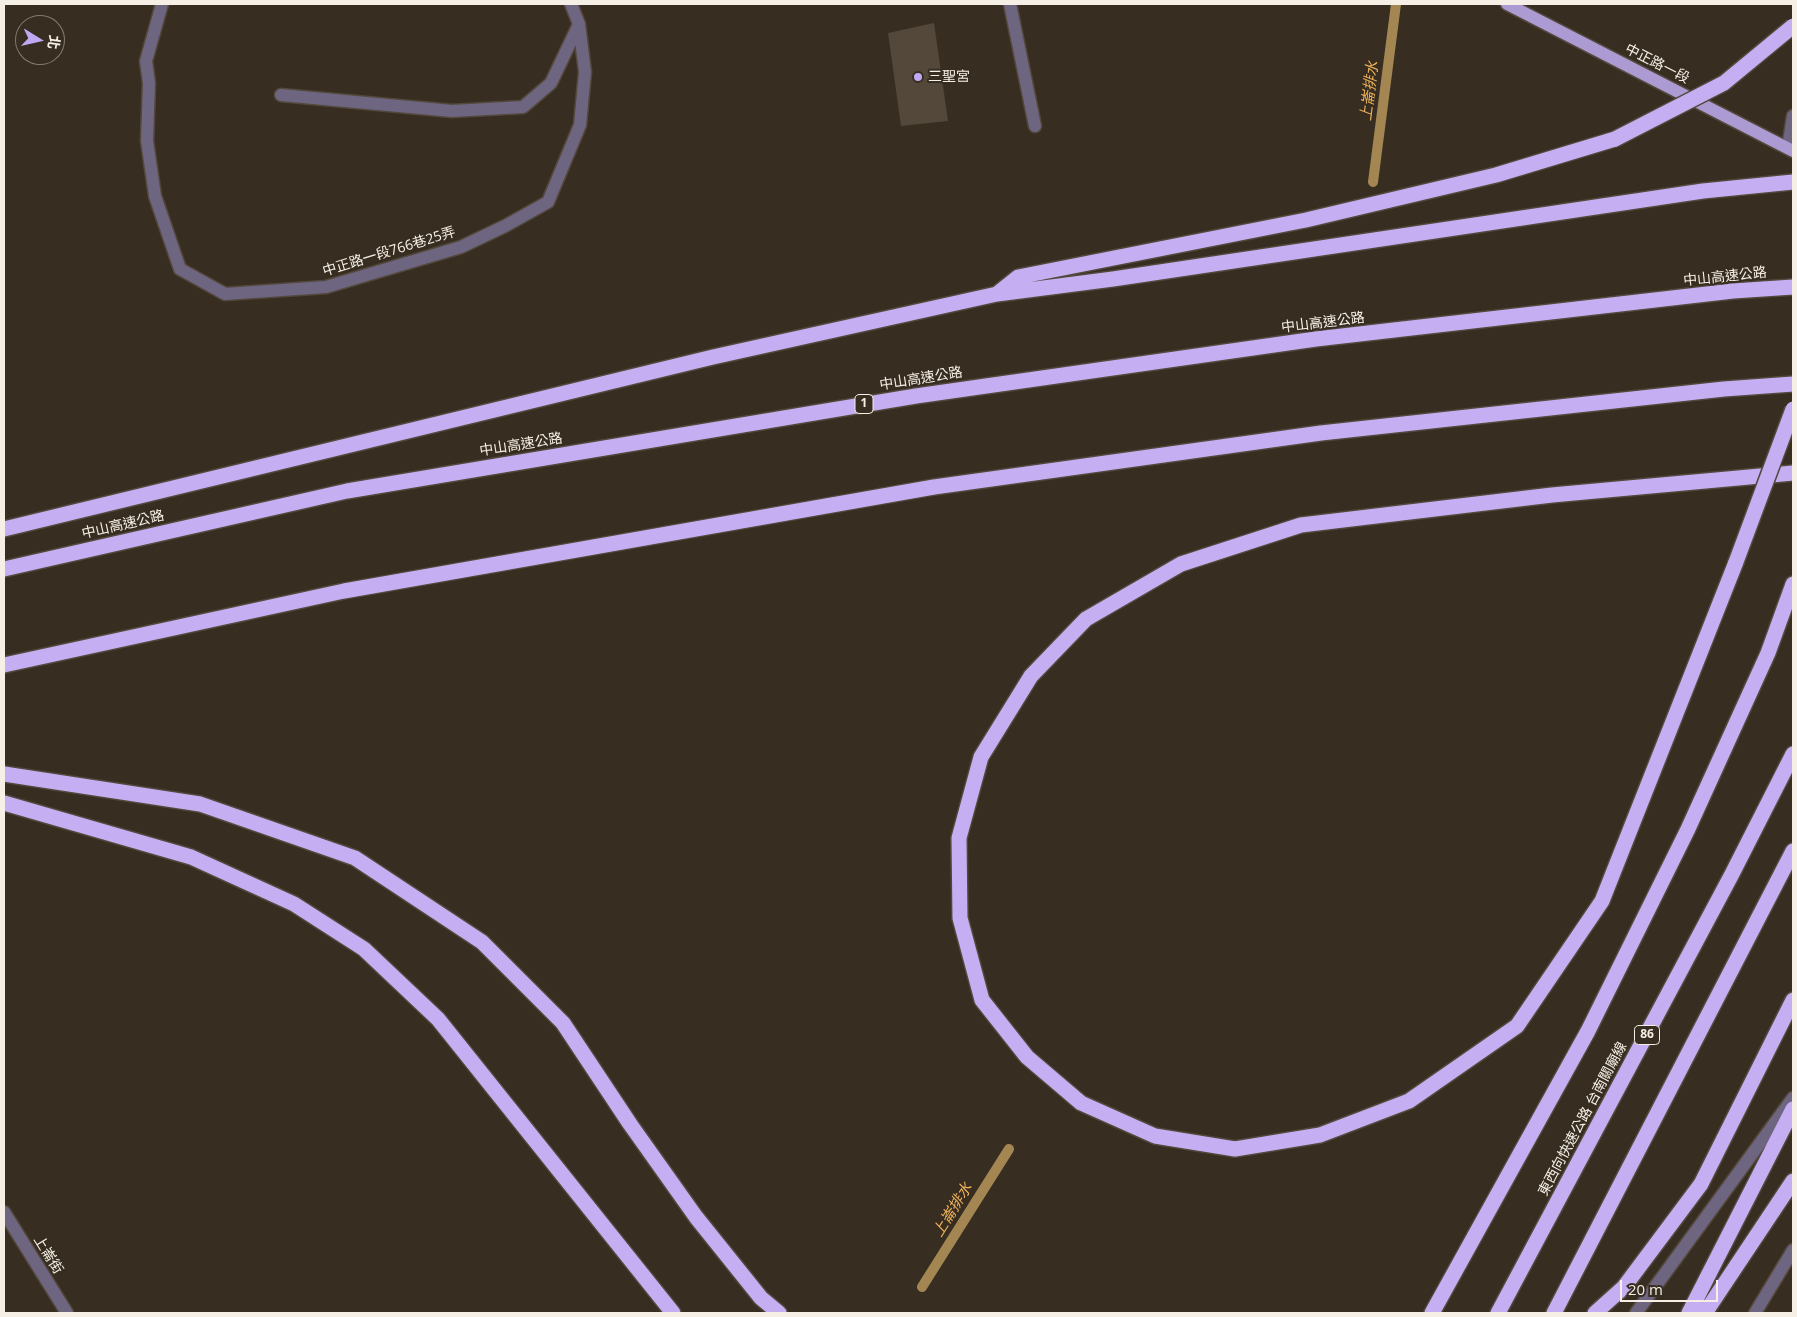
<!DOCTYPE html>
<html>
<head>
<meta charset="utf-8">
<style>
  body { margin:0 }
  #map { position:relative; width:1797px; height:1317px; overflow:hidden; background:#372d20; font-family:"Open Sans","Noto Sans TC",sans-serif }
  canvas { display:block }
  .frame { position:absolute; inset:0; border:5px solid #f5efe6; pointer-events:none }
  .north { position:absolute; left:15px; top:15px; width:50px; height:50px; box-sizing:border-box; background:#372d20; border:1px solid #837b6f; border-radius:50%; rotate:99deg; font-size:14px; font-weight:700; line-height:20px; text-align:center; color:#f5efe6 }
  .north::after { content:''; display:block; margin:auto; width:18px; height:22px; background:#c1a8f3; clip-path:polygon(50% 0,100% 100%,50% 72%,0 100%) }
  .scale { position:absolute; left:1620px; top:1280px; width:98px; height:22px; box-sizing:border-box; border:2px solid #f5efe6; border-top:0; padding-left:6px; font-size:15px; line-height:18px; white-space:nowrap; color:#f5efe6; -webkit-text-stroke:4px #372d20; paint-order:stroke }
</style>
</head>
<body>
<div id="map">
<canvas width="1797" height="1317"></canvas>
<div class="frame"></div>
<div class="north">北</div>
<div class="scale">20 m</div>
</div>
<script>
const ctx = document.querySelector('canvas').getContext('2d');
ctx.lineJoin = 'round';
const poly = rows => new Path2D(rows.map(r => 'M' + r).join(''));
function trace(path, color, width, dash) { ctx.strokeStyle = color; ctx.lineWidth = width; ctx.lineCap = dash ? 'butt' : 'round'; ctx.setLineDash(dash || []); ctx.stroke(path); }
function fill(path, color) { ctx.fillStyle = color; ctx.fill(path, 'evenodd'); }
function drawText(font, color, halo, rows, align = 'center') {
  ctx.font = font + ' "Open Sans","Noto Sans TC",sans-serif'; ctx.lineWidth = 4; ctx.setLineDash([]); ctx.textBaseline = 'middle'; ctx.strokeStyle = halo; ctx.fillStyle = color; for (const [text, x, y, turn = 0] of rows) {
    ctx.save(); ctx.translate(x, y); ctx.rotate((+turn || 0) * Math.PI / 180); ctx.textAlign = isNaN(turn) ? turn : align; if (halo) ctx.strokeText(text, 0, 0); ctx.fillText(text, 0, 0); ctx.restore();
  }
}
trace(poly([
  [1373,182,1396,4],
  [922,1287,1009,1149]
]), '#a48653', 10);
fill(poly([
  [934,23,948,121,901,126,888,33]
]), '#53483a');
const minor = poly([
  [162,4,146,61,149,83,147,141,155,196,180,269,225,294,326,287,461,247,505,226,548,202,580,125,585,72,579,24,571,4],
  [1010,4,1035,126],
  [281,95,452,111,523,107,551,83,579,24],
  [1788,148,1793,116],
  [4,1212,67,1313],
  [1636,1313,1793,1098],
  [1755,1313,1793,1250]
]);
const major = poly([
  [1507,4,1793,151]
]);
const highway = poly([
  [998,293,1018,277,1306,220,1496,175,1615,139],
  [4,529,713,357,997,294,1113,279,1703,191,1793,182],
  [1736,562,1602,901,1517,1026,1409,1101,1320,1135,1235,1149,1155,1136,1081,1103,1027,1057,982,1000,960,918,959,838,981,757,1031,676,1086,619,1181,564,1301,525,1552,495,1793,473],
  [4,569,347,491,916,396,1316,339,1733,291,1793,287],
  [4,665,344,591,934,487,1321,433,1724,389,1793,384],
  [4,774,200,804,355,858,482,942,563,1023,630,1124,696,1217,761,1298,779,1313],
  [4,803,191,857,294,904,364,949,438,1019,673,1313],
  [1432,1313,1588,1031,1688,829,1768,653,1793,584],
  [1498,1313,1732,874,1793,754],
  [1554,1313,1793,851],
  [1595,1313,1624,1287,1701,1184,1793,1000],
  [1689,1313,1793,1109],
  [1705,1313,1793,1181]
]);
trace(minor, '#52483c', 15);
trace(major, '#52483c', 15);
trace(highway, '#52483c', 18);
trace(minor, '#6e6580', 12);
trace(major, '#ac9ad2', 12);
trace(highway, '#c5aff2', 15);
const highwayBridge = poly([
  [1615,139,1724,83,1793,26],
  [1736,562,1793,409]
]);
trace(highwayBridge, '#52483c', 18, []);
trace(highwayBridge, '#c5aff2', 15);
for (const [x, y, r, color] of [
  [918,77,5,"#c1a8f3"]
]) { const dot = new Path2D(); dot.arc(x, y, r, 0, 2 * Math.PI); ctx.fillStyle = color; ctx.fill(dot); trace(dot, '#372d20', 2); }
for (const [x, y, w] of [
  [864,404,18],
  [1647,1035,25]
]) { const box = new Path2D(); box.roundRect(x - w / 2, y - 9.5, w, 19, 4); ctx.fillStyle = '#372d20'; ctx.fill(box); trace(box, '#f5efe6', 1); }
drawText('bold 12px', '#f5efe6', null, [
  ["1",864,404],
  ["86",1647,1035]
]);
drawText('14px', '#f5efe6', '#372d20', [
  ["中正路一段",1657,64,27],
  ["中正路一段766巷25弄",389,252,-17],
  ["中山高速公路",1725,277,-6],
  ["中山高速公路",1323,323,-7],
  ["中山高速公路",921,379,-9],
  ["中山高速公路",521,445,-9],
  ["中山高速公路",123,525,-13],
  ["東西向快速公路 台南關廟線",1583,1119,-62],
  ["上崙街",48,1255,58]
]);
drawText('14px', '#f5efe6', '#372d20', [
  ["三聖宮",928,77]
], 'left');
drawText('italic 15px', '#eeb25a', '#372d20', [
  ["上崙排水",1370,91,-83],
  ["上崙排水",953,1210,-58]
]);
</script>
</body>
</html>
